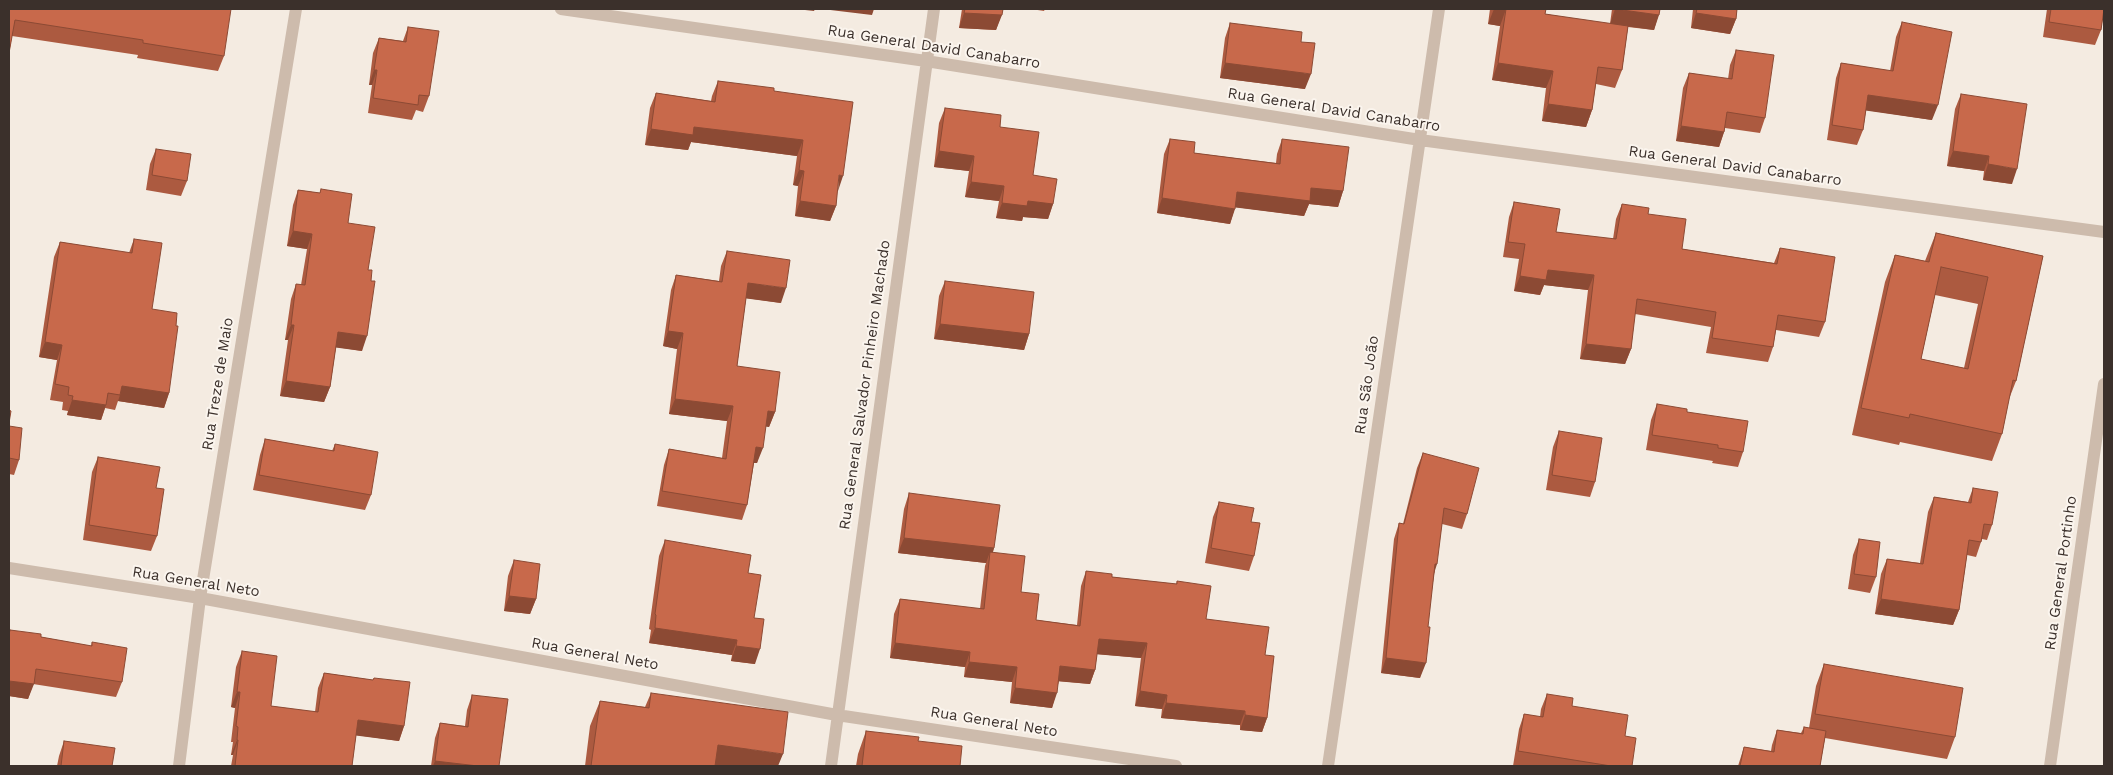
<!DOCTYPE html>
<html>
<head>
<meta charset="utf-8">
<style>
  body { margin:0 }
  #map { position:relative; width:2113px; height:775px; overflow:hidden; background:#f4ebe1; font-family:"Work Sans",sans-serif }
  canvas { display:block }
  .frame { position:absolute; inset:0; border:10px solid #3b302b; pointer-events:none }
</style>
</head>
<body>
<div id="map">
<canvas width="2113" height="775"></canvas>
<div class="frame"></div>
</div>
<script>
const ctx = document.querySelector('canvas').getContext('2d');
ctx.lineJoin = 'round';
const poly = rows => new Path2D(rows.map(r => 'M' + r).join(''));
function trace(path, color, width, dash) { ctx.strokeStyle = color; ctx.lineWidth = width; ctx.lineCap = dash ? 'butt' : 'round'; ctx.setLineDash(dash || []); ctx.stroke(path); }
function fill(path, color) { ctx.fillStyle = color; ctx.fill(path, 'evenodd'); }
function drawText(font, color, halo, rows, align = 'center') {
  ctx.font = font + ' "Work Sans",sans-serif'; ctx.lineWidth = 4; ctx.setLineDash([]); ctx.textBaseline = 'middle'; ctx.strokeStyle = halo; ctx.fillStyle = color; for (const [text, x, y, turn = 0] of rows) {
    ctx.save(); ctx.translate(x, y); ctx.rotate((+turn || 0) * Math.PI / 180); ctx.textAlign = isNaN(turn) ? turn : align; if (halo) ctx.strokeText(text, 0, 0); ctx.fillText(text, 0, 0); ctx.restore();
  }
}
trace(poly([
  [561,9,926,61,1420,140,2104,232],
  [9,568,200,598,837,715,1176,766],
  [179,766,200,598,296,9],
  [831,766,934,9],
  [1328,766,1439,9],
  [2050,766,2104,384]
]), '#cdbbac', 12);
fill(poly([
  [9,9,224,56,218,71,137,58,138,55,12,36,9,54],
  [962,9,1003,9,996,30,959,28],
  [1031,9,1045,9,1044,11],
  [1490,9,1546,9,1545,14,1610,24,1612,9,1660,9,1654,30,1628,27,1622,70,1615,88,1596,84,1592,110,1586,127,1542,121,1546,88,1492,80,1500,26,1488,24],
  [1693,9,1737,9,1736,19,1730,34,1691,28],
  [2047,9,2104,9,2101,30,2095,45,2043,37],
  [1902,22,1932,120,1866,110,1863,130,1857,145,1827,140,1836,78,1841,63,1890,71,1896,37],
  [1230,23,1301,42,1305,89,1220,78,1225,38],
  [408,27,429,96,423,112,416,110,412,120,368,113,372,85,369,85,373,53,379,38,403,41],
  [1736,50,1765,118,1760,133,1725,128,1724,132,1719,147,1676,141,1683,88,1689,73,1728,79,1730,65],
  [718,81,774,91,837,191,836,206,830,221,795,216,798,186,793,185,797,156,691,142,688,150,645,145,650,108,656,93,711,101,712,96],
  [1961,94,2012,184,1983,180,1984,171,1947,166,1955,109],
  [945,108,1000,127,1053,204,1048,219,1023,217,1022,221,996,218,999,201,965,197,969,171,934,167,939,123],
  [1170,139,1194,153,1276,163,1277,154,1282,139,1343,191,1338,207,1309,204,1304,216,1235,207,1230,224,1157,213,1164,154],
  [156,149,187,181,181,196,146,190,150,164],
  [321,189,348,223,368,270,362,351,336,347,330,387,324,402,280,396,288,340,285,340,291,299,296,284,301,285,307,249,287,246,293,205,298,190,320,193],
  [1514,202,1556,232,1613,239,1616,219,1622,204,1648,214,1682,249,1774,263,1780,248,1825,322,1819,337,1776,330,1773,347,1768,362,1706,353,1711,327,1635,314,1631,349,1625,364,1580,359,1588,290,1544,285,1540,295,1514,291,1519,259,1503,257,1509,217],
  [1936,233,2043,256,2016,381,2009,399,2002,434,1992,461,1900,442,1899,445,1852,435,1885,282,1895,255,1925,261],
  [1935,295,1978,304,1964,368,1921,359],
  [134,239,169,393,164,408,118,401,115,410,105,408,101,420,67,415,68,411,62,410,63,402,50,400,57,360,39,357,54,257,60,242,129,253],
  [727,251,781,303,746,298,737,366,775,412,769,427,766,426,757,463,754,463,747,505,742,520,657,506,664,465,669,449,722,458,727,421,669,414,677,349,663,346,671,290,676,275,719,281,721,266],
  [945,281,1029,334,1024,350,934,339,939,296],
  [1657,404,1687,412,1743,452,1738,467,1712,463,1713,461,1646,450,1651,420],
  [9,426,19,460,14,475,9,474],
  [1559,431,1595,482,1590,497,1546,490,1553,447],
  [265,439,332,451,335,444,371,495,365,510,253,490,260,455],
  [1423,453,1467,514,1462,529,1442,524,1434,575,1420,678,1381,673,1394,539,1399,523,1403,524,1417,468],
  [98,457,156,488,157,536,151,551,83,540,92,472],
  [1973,488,1992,525,1987,540,1982,539,1976,557,1967,555,1959,610,1953,625,1875,614,1881,574,1887,559,1920,563,1928,512,1934,497,1968,502],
  [909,493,994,548,993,552,1021,592,1036,620,1077,625,1081,586,1086,571,1112,577,1176,584,1177,581,1206,619,1265,655,1267,718,1262,732,1240,730,1240,725,1161,718,1162,709,1135,706,1141,658,1097,654,1095,670,1090,684,1059,681,1052,708,1010,703,1012,682,964,677,965,667,890,658,894,614,900,599,980,609,985,566,986,563,898,553,904,509],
  [1219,502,1251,522,1254,556,1249,571,1205,563,1213,517],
  [1859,539,1876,577,1870,593,1848,589,1853,555],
  [665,540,748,573,754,618,755,664,731,661,732,655,649,643,651,630,649,629,659,556],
  [514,560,536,599,530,614,504,611,508,576],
  [10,630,41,637,91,646,92,642,122,682,116,697,33,684,28,699,9,696,9,632],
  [242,651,271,706,315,712,318,688,324,673,373,680,374,678,404,726,399,741,356,735,352,766,231,766,233,755,231,755,233,742,231,742,235,708,231,707,236,667],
  [1824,664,1955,737,1947,759,1825,738,1820,766,1738,766,1744,747,1771,751,1772,745,1777,730,1801,733,1804,727,1809,728,1816,686],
  [651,693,778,766,585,766,590,726,600,701,645,707],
  [1547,694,1572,706,1625,736,1632,766,1513,766,1519,729,1524,714,1540,717,1541,709],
  [472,695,499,766,431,766,435,738,440,723,465,726,467,710],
  [866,731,918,741,960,766,856,766,858,754],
  [64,741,112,766,57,766,59,756]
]), '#ac5a40');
fill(poly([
  [796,9,815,9,814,11],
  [822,9,874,9,872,15],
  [1494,9,1506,9,1500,26,1488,24],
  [1615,9,1659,15,1654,30,1610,24],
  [964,13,1002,15,996,30,959,28],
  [1696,13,1736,19,1730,34,1691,28],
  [1225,63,1311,74,1305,89,1220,78],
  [1498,63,1553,71,1546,88,1492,80],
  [374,70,377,70,372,85,369,85],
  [1868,95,1938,105,1932,120,1862,110],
  [1548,104,1592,110,1586,127,1542,121],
  [1681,126,1724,132,1719,147,1676,141],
  [694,127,803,140,797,156,691,142,688,150,645,145,651,129],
  [939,151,974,156,969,171,934,167],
  [1953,151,1989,156,1984,171,1947,166],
  [1988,164,2017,169,2012,184,1983,180],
  [799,170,804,171,798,186,793,185],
  [839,175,843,176,838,191],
  [971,182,1004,186,999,201,965,197],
  [1311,188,1343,191,1338,207,1309,204,1304,216,1232,207,1237,192],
  [1162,198,1235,209,1230,224,1157,213],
  [800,201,836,206,830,221,795,216],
  [1028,201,1053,204,1048,219,1023,217,1022,221,996,218,1002,203],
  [293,231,312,234,307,249,287,246],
  [1548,270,1594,275,1588,290,1544,285,1540,295,1514,291,1520,276],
  [748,283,786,288,781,303,743,298],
  [940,324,1029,334,1024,350,934,339],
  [291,325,294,325,288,340,285,340],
  [668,331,683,333,677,349,663,346],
  [338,332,367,336,362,351,332,347],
  [45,342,62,345,57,360,39,357],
  [1586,344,1631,349,1625,364,1580,359],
  [286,381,330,387,324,402,280,396],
  [122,386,169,393,164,408,118,401,120,395],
  [675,399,733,406,727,421,669,414],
  [72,400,106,405,101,420,67,415],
  [768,411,775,412,769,427,762,426],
  [756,447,763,448,757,463,751,463],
  [904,538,994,548,989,563,990,552,986,563,898,553],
  [1435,564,1437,564,1432,580],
  [509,596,536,599,530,614,504,611],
  [1881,599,1959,610,1953,625,1875,614],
  [655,628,737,640,732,655,649,643],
  [1099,639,1147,643,1141,658,1094,654],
  [895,643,970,652,965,667,890,658],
  [736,646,760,649,755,664,731,661],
  [1386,658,1426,663,1420,678,1381,673],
  [969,662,1017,667,1012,682,964,677],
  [1060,666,1095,670,1090,684,1055,681],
  [9,681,34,684,28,699,9,696],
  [1015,688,1057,693,1052,708,1010,703],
  [1140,691,1167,695,1162,709,1135,706],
  [237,692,240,692,235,708,231,707],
  [1166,703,1245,711,1240,725,1161,718],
  [1245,715,1267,718,1262,732,1240,730],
  [358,720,404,726,399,741,352,735],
  [237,740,238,740,233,755,231,755],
  [718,745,783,754,778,766,710,766],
  [435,761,478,766,433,766]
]), '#8c4a34');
const building = poly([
  [9,9,231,9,224,56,143,43,143,40,15,20,9,53,9,9],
  [965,9,1003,9,1002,15,964,13,965,9],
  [1506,9,1546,9,1545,14,1628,26,1622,70,1598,67,1592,110,1548,104,1553,71,1498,63,1506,9],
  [1615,9,1660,9,1659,15,1615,9],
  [1697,9,1737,9,1736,19,1696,13,1697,9],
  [2051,9,2104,9,2101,30,2049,22,2051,9],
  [1902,22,1952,32,1938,105,1868,95,1863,130,1832,125,1841,63,1893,71,1902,22],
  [1230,23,1302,32,1301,42,1315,43,1311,74,1225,63,1230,23],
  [408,27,439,31,429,96,419,95,418,105,373,98,377,70,374,70,379,38,406,42,408,27],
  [1736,50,1774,55,1765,118,1727,112,1724,132,1681,126,1689,73,1732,79,1736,50],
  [718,81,774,88,774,91,853,102,843,176,839,175,836,206,800,201,804,171,799,170,803,140,694,127,693,135,651,129,656,93,715,102,718,81],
  [1961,94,2027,104,2017,169,1988,164,1989,156,1953,151,1961,94],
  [945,108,1001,115,1000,127,1039,132,1033,175,1057,179,1053,204,1028,201,1027,206,1002,203,1004,186,971,182,974,156,939,151,945,108],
  [1170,139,1195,142,1194,153,1280,164,1282,139,1349,147,1343,191,1311,188,1310,201,1237,192,1235,209,1162,198,1170,139],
  [156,149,191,154,187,181,152,175,156,149],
  [321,189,352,194,348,223,375,227,368,270,372,270,371,281,375,281,367,336,338,332,330,387,286,381,294,325,291,325,296,284,305,285,312,234,293,231,298,190,320,193,321,189],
  [1514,202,1560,209,1556,232,1616,239,1622,204,1649,208,1648,214,1686,219,1682,249,1777,264,1780,248,1835,257,1825,322,1778,315,1773,347,1712,338,1716,312,1637,299,1631,349,1586,344,1594,275,1548,270,1546,280,1520,276,1525,244,1508,242,1514,202],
  [1936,233,2043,256,2016,381,2013,380,2002,434,1910,414,1909,418,1861,408,1895,255,1929,262,1936,233],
  [1941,267,1988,277,1968,369,1921,359,1941,267],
  [134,239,162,243,152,309,177,313,176,326,178,326,169,393,122,386,120,395,108,393,106,405,72,400,73,396,68,395,69,387,55,384,62,345,45,342,60,242,132,253,134,239],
  [727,251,790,260,786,288,748,283,737,366,780,372,775,412,768,411,763,448,756,447,747,505,662,491,669,449,726,459,733,406,675,399,683,333,668,331,676,275,722,282,727,251],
  [945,281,1034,292,1029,334,940,324,945,281],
  [1657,404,1687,409,1687,412,1748,421,1743,452,1718,448,1718,445,1652,435,1657,404],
  [9,410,11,411,9,423,9,410],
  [9,426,22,428,19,460,9,458,9,426],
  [1559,431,1602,438,1595,482,1552,475,1559,431],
  [265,439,334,451,335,444,378,452,371,495,259,475,265,439],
  [1423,453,1479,468,1467,514,1444,508,1437,564,1435,564,1428,627,1430,627,1426,663,1386,658,1399,523,1404,524,1423,453],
  [98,457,160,467,156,488,164,489,157,536,89,525,98,457],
  [1973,488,1998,492,1992,525,1984,524,1981,542,1969,540,1959,610,1881,599,1887,559,1923,564,1934,497,1971,503,1973,488],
  [909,493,1000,505,994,548,904,538,909,493],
  [1219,502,1254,508,1251,522,1260,523,1254,556,1211,548,1219,502],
  [1859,539,1880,542,1876,577,1854,574,1859,539],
  [665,540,751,555,748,573,761,575,754,618,764,619,760,649,736,646,737,640,655,628,656,615,655,614,665,540],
  [990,552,1025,556,1021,592,1039,594,1036,620,1080,626,1086,571,1112,574,1112,577,1177,584,1177,581,1211,586,1206,619,1269,627,1265,655,1274,656,1267,718,1245,715,1245,711,1166,703,1167,695,1140,691,1147,643,1099,639,1095,670,1060,666,1057,693,1015,688,1017,667,969,662,970,652,895,643,900,599,984,609,990,552],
  [514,560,540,564,536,599,509,596,514,560],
  [10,630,41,634,41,637,92,646,92,642,127,648,122,682,36,669,34,684,9,681,9,635,10,630],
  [242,651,277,656,271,706,318,712,324,673,373,680,374,678,410,682,404,726,358,720,352,766,235,766,238,740,237,740,238,727,236,726,240,692,237,692,242,651],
  [1824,664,1963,688,1955,737,1815,714,1824,664],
  [651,693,788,712,783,754,718,745,715,766,591,766,600,701,649,708,651,693],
  [1547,694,1573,698,1572,706,1628,715,1625,736,1636,738,1632,766,1611,766,1518,751,1524,714,1543,717,1547,694],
  [472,695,508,699,499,766,478,766,435,761,440,723,468,727,472,695],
  [1804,727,1826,731,1820,766,1740,766,1744,747,1774,752,1777,730,1803,734,1804,727],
  [866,731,919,737,918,741,962,746,960,766,862,766,866,731],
  [64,741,115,748,112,766,61,766,64,741]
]);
fill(building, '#c8694b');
trace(building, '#8c4a34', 1);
drawText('15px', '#3b302b', '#fbf5ee', [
  ["Rua General David Canabarro",934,47,9],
  ["Rua General David Canabarro",1334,110,9],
  ["Rua General David Canabarro",1735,166,8],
  ["Rua Treze de Maio",218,384,-81],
  ["Rua General Salvador Pinheiro Machado",865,385,-82],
  ["Rua São João",1367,385,-82],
  ["Rua General Portinho",2061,573,-82],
  ["Rua General Neto",196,582,9],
  ["Rua General Neto",595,654,10],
  ["Rua General Neto",994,722,9]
]);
</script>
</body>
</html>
